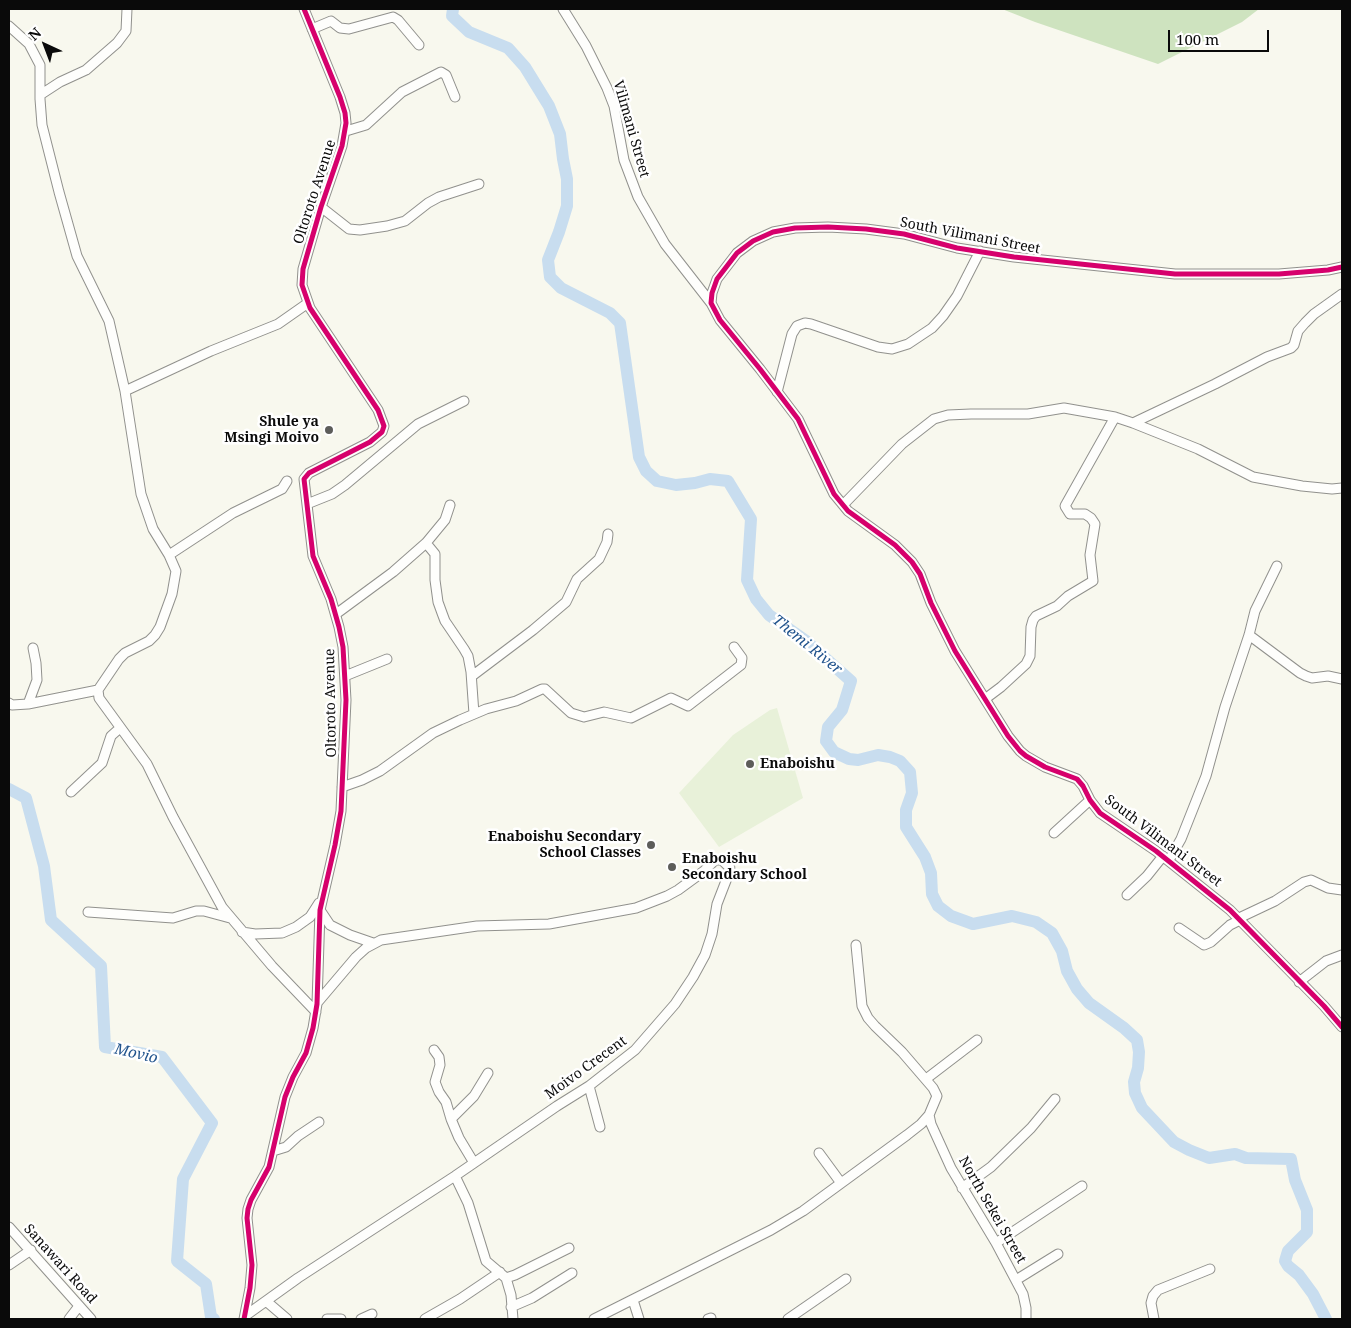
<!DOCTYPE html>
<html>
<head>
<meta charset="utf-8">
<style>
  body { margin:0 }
  #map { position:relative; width:1351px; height:1328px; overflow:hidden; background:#f8f8ee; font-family:"Noto Serif",serif }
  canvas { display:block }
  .frame { position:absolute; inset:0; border:10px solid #0a0a0a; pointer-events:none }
  .north { position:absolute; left:20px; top:20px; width:50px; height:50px; -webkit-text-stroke:4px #fff; paint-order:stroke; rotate:317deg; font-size:14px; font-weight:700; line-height:20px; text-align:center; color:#0a0a0a }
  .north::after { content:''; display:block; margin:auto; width:18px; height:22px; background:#0a0a0a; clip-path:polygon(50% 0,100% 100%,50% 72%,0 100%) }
  .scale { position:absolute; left:1168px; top:30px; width:101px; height:22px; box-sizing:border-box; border:2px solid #0a0a0a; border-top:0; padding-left:6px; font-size:15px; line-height:18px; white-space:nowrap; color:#0a0a0a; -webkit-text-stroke:4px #fff; paint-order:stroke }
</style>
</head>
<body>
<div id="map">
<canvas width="1351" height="1328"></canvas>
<div class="frame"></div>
<div class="north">N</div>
<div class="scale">100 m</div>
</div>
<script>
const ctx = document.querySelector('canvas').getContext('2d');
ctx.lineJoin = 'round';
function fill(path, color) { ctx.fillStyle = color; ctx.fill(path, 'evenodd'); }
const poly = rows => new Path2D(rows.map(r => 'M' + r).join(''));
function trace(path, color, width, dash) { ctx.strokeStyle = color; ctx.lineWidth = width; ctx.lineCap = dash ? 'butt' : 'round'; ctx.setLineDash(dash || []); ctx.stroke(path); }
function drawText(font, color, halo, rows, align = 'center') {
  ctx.font = font + ' "Noto Serif",serif'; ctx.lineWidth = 5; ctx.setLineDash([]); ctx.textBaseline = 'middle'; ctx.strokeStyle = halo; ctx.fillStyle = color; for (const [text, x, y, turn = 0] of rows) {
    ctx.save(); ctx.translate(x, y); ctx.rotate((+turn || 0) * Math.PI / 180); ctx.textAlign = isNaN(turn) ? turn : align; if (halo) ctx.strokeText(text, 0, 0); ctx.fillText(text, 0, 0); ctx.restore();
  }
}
fill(poly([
  [1002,9,1259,9,1242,22,1158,64,1035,22]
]), '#cee3bf');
fill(poly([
  [777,708,803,798,719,847,679,793,733,735,770,710]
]), '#e8f1d9');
trace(poly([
  [453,9,452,16,469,32,508,48,525,67,549,106,560,134,563,159,567,179,567,206,559,232,548,260,550,277,561,288,610,313,620,323,639,457,646,471,657,481,676,485,695,483,710,479,728,481,751,519,747,580,756,599,769,615,806,641,851,681,842,710,828,727,826,741,834,752,849,759,858,760,878,755,890,757,900,761,910,772,912,793,906,810,906,827,925,857,931,873,932,894,938,906,951,916,973,924,1012,916,1036,922,1052,933,1062,951,1067,971,1077,989,1089,1003,1124,1028,1137,1040,1139,1052,1138,1068,1134,1082,1135,1093,1142,1108,1174,1142,1189,1150,1209,1158,1235,1154,1246,1158,1291,1159,1295,1180,1307,1210,1307,1232,1288,1251,1285,1261,1288,1266,1299,1275,1313,1294,1326,1319],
  [9,789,26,798,44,866,51,920,101,966,105,1047,162,1057,212,1123,183,1179,177,1261,206,1284,211,1317,214,1319]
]), '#c8ddef', 12);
const minor = poly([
  [563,9,586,46,607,88,614,106,624,160,638,197,665,244,711,303],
  [9,26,29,44,40,65,40,99,42,125,59,192,77,256,109,321,125,391,141,494,153,529,169,555,176,571,172,594,160,627,155,635,149,641,125,653,119,659,98,690,99,698,147,764,173,817,222,907,272,966,316,1012],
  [312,29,331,21,340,28,349,29,393,17,398,20,419,45],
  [40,95,60,82,86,70,117,43,126,31,127,9],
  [346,131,366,125,402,92,441,72,446,75,455,97],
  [321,207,349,229,360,230,387,226,405,221,428,203,439,197,479,184],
  [1342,267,1328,270,1279,274,1175,274,1014,257,957,248,904,234,866,229,828,227,795,228,773,232,753,241,737,253,717,279,712,293,711,303,720,320,760,369,798,419,834,494,848,511,895,545,912,562,920,574,931,603,955,651,1008,736,1020,751,1026,756,1045,767,1077,779,1083,786,1090,800,1100,813,1156,851,1230,910,1324,1006,1342,1027],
  [125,391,211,351,278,324,308,303],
  [777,392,792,334,797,326,805,323,811,324,878,347,892,349,908,344,932,328,943,316,957,296,980,251],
  [1133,423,1215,384,1267,357,1291,348,1294,345,1298,331,1305,323,1314,314,1342,294],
  [307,504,332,494,345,485,418,424,464,401],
  [843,505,902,444,934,419,948,415,971,414,1028,414,1064,408,1115,417,1133,423,1198,449,1253,477,1302,486,1332,489,1342,488],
  [426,543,435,554,435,580,438,602,442,613,445,621,464,649,468,656,471,672,474,714],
  [169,555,233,513,282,489,287,481],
  [336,614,393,572,426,543,445,520,450,505],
  [1249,635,1300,673,1306,676,1312,678,1328,676,1342,679],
  [345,676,387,659],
  [472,676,533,630,566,602,577,579,599,559,607,542,608,534],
  [985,699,1001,687,1026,664,1030,656,1031,627,1033,620,1036,616,1057,606,1068,596,1093,581,1090,555,1095,524,1091,518,1085,514,1070,514,1065,506,1115,417],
  [9,703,12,705,28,704,98,690],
  [28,704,37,680,36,663,33,648],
  [342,787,362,780,380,771,433,733,460,720,486,709,516,701,542,689,545,689,571,713,584,717,604,712,631,718,671,698,688,706,741,665,742,658,734,647],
  [71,792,102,763,111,736,120,728],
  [1054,833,1090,800],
  [1169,860,1181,839,1206,776,1225,707,1249,635,1255,611,1277,566],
  [1127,895,1147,876,1163,856],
  [320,910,330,925,350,935,373,943],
  [88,912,173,918,196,911,204,911,230,918],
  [1239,918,1275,901,1304,882,1311,880,1328,888,1342,890],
  [1179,928,1204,945,1211,942,1230,925,1240,920],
  [242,932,255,934,282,933,296,927,310,917,319,903],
  [1299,982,1326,961,1342,955],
  [434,1050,439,1057,440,1065,435,1082,439,1092,446,1102,451,1119,459,1138,474,1163],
  [926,1079,977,1040],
  [589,1086,600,1127],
  [929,1115,931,1124,951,1168,996,1243,1023,1294,1026,1308,1026,1319],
  [451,1119,474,1096,488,1073],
  [273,1151,286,1147,298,1136,319,1122],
  [819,1153,841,1183],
  [455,1176,468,1203,486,1261,506,1278,511,1295,513,1319],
  [962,1188,991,1167,1031,1128,1055,1099],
  [9,1227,91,1319],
  [996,1243,1082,1186],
  [9,1265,31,1250],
  [506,1278,515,1275,569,1248],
  [1016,1280,1058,1254],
  [633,1300,639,1319],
  [266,1301,287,1319],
  [511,1307,532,1298,572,1273],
  [245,1316,298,1278,455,1176,557,1106,589,1086,635,1050,675,1004,693,977,705,955,712,934,717,904,729,873,730,868,722,860,715,860,704,871,678,890,667,896,636,908,549,924,477,926,381,940,366,948,356,957,317,1003],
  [69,1319,79,1306],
  [244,1319,250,1288,252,1265,247,1218,248,1209,251,1200,269,1167,285,1097,293,1077,306,1053,313,1028,317,1004,320,910,335,845,341,811,346,700,343,647,339,627,331,599,313,556,304,479,309,473,370,442,382,432,384,426,378,410,310,308,302,285,303,269,321,207,342,146,346,123,345,113,340,97,304,9],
  [327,1319,341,1319],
  [361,1319,372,1314],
  [425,1319,460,1299,500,1272],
  [594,1319,771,1230,803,1211,907,1135,921,1124,929,1115,937,1096,933,1088,902,1052,875,1026,868,1018,862,1006,856,945],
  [708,1319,711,1318],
  [788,1319,846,1279],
  [1154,1319,1151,1303,1153,1296,1158,1290,1210,1269]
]);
trace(minor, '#91918d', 11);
trace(minor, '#fefefc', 9);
trace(poly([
  [1342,267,1328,270,1279,274,1175,274,1014,257,957,248,904,234,866,229,828,227,795,228,773,232,753,241,737,253,717,279,712,293,711,303,720,320,760,369,798,419,834,494,848,511,895,545,912,562,920,574,931,603,955,651,1008,736,1020,751,1026,756,1045,767,1077,779,1083,786,1090,800,1100,813,1156,851,1230,910,1324,1006,1342,1027],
  [244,1319,250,1288,252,1265,247,1218,248,1209,251,1200,269,1167,285,1097,293,1077,306,1053,313,1028,317,1004,320,910,335,845,341,811,346,700,343,647,339,627,331,599,313,556,304,479,309,473,370,442,382,432,384,426,378,410,310,308,302,285,303,269,321,207,342,146,346,123,345,113,340,97,304,9]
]), '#d6006c', 5);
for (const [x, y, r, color] of [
  [329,430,5,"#5d5d5a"],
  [750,764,5,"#5d5d5a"],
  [651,845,5,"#5d5d5a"],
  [672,867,5,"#5d5d5a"]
]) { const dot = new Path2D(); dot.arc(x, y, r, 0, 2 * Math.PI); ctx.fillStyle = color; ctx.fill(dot); trace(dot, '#fff', 2); }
drawText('14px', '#0a0a0a', '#fff', [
  ["Vilimani Street",631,129,74],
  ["Oltoroto Avenue",315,192,-72],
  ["South Vilimani Street",970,236,11],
  ["Oltoroto Avenue",331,703,-91],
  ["South Vilimani Street",1163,841,37],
  ["Moivo Crecent",586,1068,-36],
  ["North Sekei Street",992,1210,60],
  ["Sanawari Road",60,1264,48]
]);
drawText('bold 14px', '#0a0a0a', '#fff', [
  ["Shule ya",319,422],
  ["Msingi Moivo",319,438],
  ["Enaboishu",760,764,"left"],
  ["Enaboishu Secondary",641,837],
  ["School Classes",641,853],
  ["Enaboishu",682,859,"left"],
  ["Secondary School",682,875,"left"]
], 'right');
drawText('italic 15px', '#22548d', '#fff', [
  ["Themi River",807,645,39],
  ["Movio",136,1054,13]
]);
</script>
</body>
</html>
